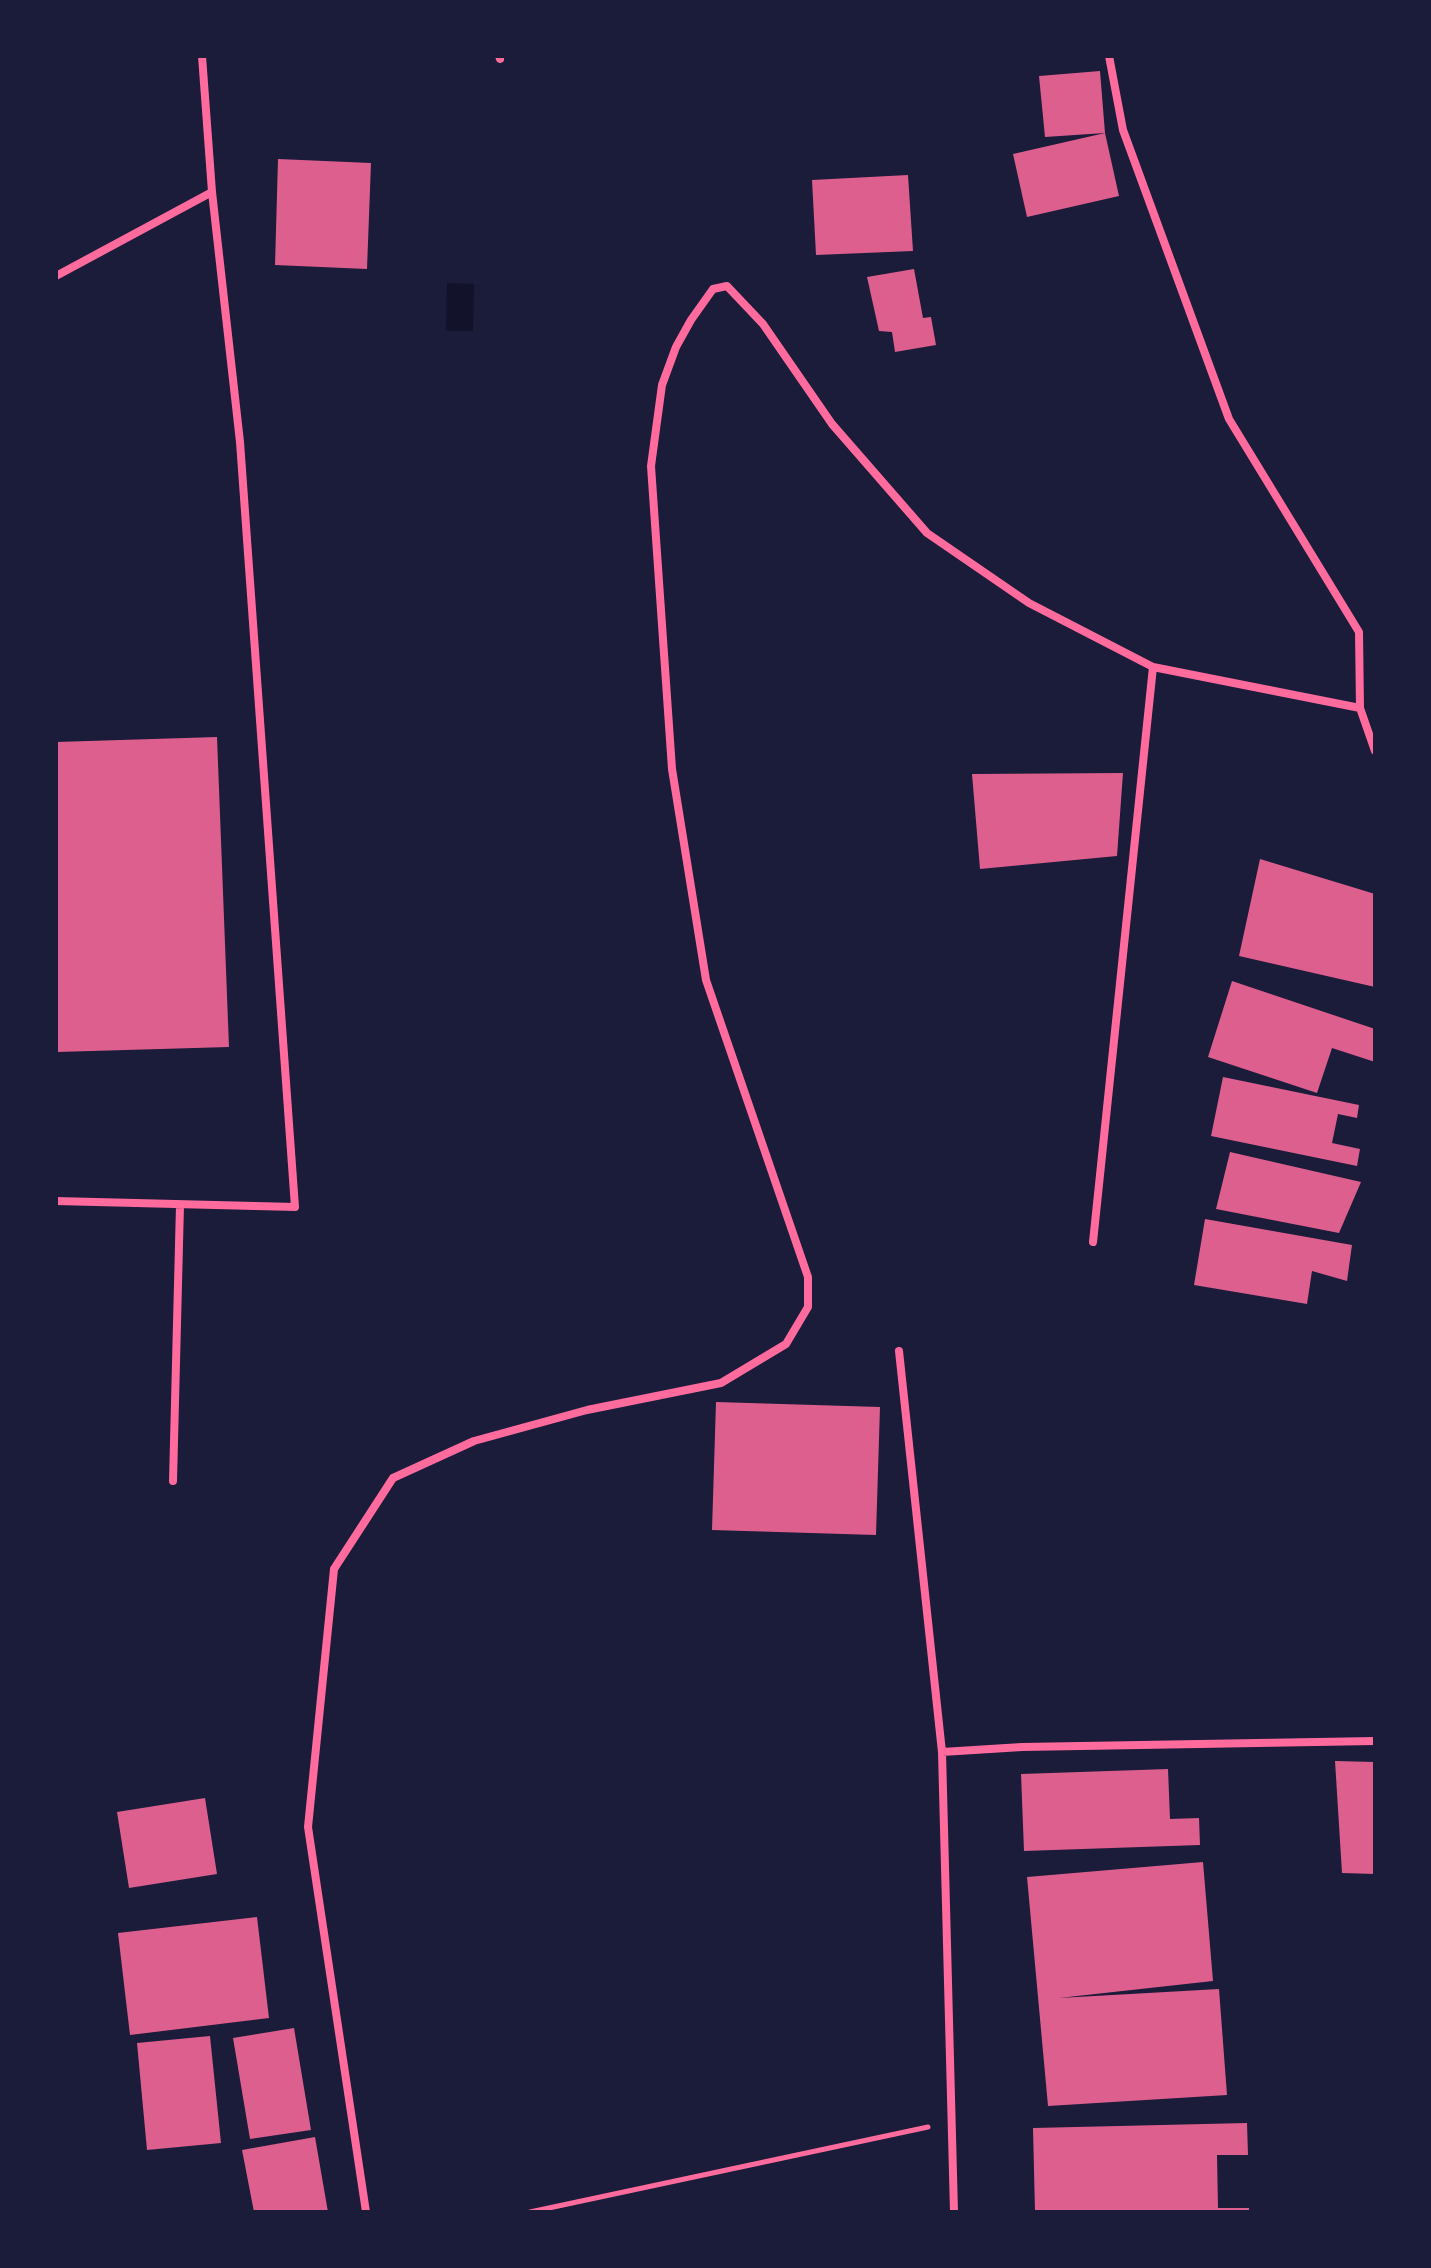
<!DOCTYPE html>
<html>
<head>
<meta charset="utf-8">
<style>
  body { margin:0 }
  #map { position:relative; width:1431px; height:2268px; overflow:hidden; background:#1b1b3a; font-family:Quicksand,sans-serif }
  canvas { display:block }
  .frame { position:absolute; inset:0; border:58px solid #1b1b3a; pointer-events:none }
</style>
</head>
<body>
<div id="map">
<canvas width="1431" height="2268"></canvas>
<div class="frame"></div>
</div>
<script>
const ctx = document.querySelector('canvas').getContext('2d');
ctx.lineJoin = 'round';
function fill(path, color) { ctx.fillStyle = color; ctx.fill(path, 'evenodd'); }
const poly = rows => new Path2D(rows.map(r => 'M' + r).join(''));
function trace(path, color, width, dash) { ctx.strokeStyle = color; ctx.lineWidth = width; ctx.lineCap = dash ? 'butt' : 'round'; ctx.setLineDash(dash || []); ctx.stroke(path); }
fill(poly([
  [447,283,474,284,473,331,446,331]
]), '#12122b');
fill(poly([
  [1100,71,1105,133,1045,137,1039,76],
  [1105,133,1119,196,1027,217,1013,154],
  [278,159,371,163,367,269,275,265],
  [908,175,913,251,816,255,812,180],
  [914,269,923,318,931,317,936,345,895,352,892,332,879,331,867,277],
  [217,737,229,1047,57,1052,56,742],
  [1123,773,1117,856,980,869,972,774],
  [1260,859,1375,894,1375,987,1239,956],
  [1232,981,1375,1029,1375,1062,1332,1048,1317,1093,1208,1057],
  [1223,1077,1359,1105,1357,1118,1338,1114,1332,1143,1360,1149,1357,1166,1211,1136],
  [1230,1152,1361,1182,1339,1233,1216,1209],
  [1205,1219,1352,1245,1347,1281,1312,1271,1307,1304,1194,1285],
  [716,1402,880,1407,876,1535,712,1530],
  [1335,1761,1375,1762,1375,1874,1342,1873],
  [1168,1769,1170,1819,1199,1818,1200,1845,1024,1851,1021,1774],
  [205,1798,217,1874,129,1888,117,1812],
  [1203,1862,1213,1981,1059,1998,1219,1989,1227,2095,1048,2106,1027,1877],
  [257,1917,269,2018,130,2035,118,1933],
  [294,2028,311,2130,250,2139,233,2038],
  [210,2036,221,2143,147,2150,137,2043],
  [1247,2123,1248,2155,1217,2155,1218,2208,1249,2208,1249,2212,1035,2212,1033,2128],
  [315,2137,328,2212,254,2212,242,2150]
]), '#dd5f8e');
trace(poly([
  [530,2212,928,2127]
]), '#ff6b9d', 5);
trace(poly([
  [499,56,500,59],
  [1109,56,1123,130,1229,419,1359,632,1360,708,1375,751],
  [56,276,212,192],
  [56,1201,295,1207,240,442,212,192,202,56],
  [1093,1242,1153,667],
  [899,1351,942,1752],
  [173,1481,180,1205],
  [366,2212,308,1827,334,1569,393,1478,474,1441,587,1410,721,1383,786,1344,808,1307,808,1277,706,980,672,769,651,466,662,385,676,347,691,320,713,289,727,286,763,324,832,424,927,533,1029,603,1153,667,1360,708],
  [954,2212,942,1752,1022,1747,1375,1741]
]), '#ff6b9d', 8);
</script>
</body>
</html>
